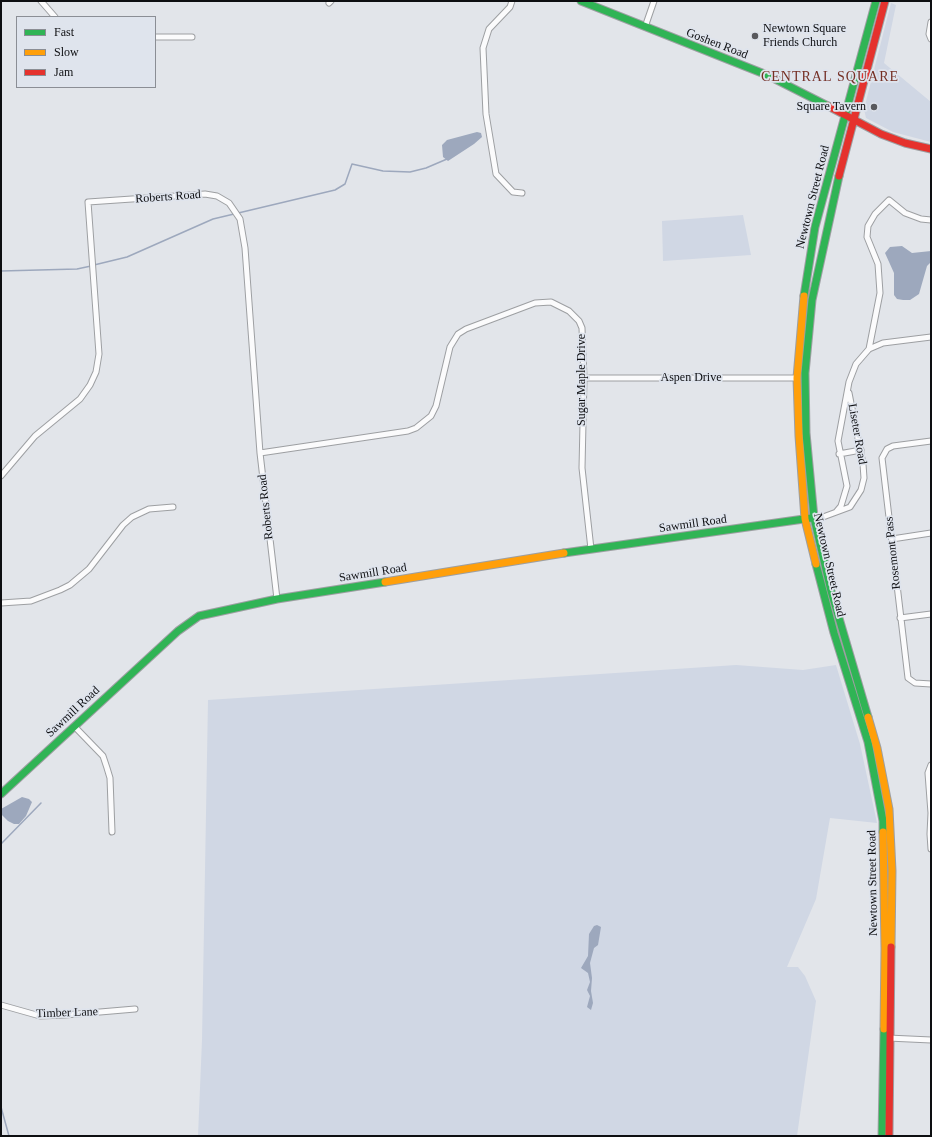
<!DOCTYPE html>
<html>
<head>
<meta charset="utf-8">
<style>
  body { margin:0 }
  #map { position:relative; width:932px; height:1137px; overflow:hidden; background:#e2e5ea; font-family:Georgia,serif }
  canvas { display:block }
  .frame { position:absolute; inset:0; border:2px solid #0d0e11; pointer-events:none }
  .legend { position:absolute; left:16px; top:16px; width:140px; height:72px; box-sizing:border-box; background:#dfe4ed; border:1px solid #8b8e95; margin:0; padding:5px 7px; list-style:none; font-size:12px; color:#0d0e11 }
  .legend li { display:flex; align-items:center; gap:8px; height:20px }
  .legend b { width:20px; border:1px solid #8b8e95 }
</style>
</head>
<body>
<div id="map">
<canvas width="932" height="1137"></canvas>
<div class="frame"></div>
<ul class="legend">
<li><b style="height:5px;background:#30b455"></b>Fast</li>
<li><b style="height:5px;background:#ff9f0a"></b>Slow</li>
<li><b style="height:5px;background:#e5322d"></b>Jam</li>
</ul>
</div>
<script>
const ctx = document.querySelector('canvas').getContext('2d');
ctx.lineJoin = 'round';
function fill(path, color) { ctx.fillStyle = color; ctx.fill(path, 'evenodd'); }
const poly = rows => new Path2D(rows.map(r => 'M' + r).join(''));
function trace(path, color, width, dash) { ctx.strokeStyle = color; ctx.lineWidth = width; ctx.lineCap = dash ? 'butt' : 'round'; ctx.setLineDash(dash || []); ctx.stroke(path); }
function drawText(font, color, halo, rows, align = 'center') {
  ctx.font = font + ' Georgia,serif'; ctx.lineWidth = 3.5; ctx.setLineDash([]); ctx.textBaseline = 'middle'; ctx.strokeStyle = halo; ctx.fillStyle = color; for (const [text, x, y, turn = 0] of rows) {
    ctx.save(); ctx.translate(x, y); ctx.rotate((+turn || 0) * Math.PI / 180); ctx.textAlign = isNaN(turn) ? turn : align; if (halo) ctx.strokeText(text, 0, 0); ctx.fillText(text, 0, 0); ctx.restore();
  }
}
fill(poly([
  [891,3,896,5,884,63,931,102,931,142,893,132,866,118,864,109],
  [743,215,751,255,663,261,662,221],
  [736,665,803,670,836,665,860,744,877,823,830,818,816,899,787,967,798,967,805,976,816,1001,797,1136,198,1136,202,1040,208,700]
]), '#d0d7e4');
fill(poly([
  [477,132,481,133,482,137,474,144,448,161,443,157,442,145,447,140],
  [902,246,912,253,931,251,931,262,927,266,919,294,910,300,903,300,897,299,894,295,894,273,885,253,890,247],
  [22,797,29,799,32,802,26,816,19,824,14,824,8,821,1,814,1,809],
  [597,925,601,927,598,945,594,948,590,963,592,978,591,991,593,1003,591,1010,587,1007,590,996,587,990,590,982,588,973,581,968,588,956,589,934,594,926]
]), '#9da8bd');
trace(poly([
  [94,265,127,257,213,219,335,190,345,184,352,164,383,171,410,172,426,168,447,159],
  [1,271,77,269,91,266],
  [1,844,41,803],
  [1,1107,9,1136]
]), '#9da8bd', 1.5);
const street = poly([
  [41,1,55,17],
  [512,1,510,7,489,29,483,48,486,114,496,174,513,192,522,193],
  [329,3,331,1],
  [931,22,929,34,931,39],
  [645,27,654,1],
  [155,37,192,37],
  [869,349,880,293,878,264,867,237,868,226,875,214,889,200,905,213,921,219,931,220],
  [584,378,797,378],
  [931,441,893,446,887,449,882,458,908,678,915,683,931,684],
  [260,453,408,431,416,428,431,416,436,406,450,347,458,334,466,329,535,303,551,302,569,311,579,321,582,328,584,378,582,468,591,549],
  [839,454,861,450],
  [1,476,35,436,80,399,90,385,96,372,99,354,88,202,205,194,217,196,229,203,240,219,245,248,260,453,277,599],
  [836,512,841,506,847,486,838,441,849,382,856,364,869,349,883,343,931,337],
  [814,518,823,517,850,507,861,490,864,478,863,464,849,393],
  [892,539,931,533],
  [1,603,31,601,60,590,70,585,89,569,123,525,132,517,149,509,173,507],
  [900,618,931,614],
  [74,726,103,756,107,768,110,778,112,832],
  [931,765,928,773,931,813],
  [931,813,930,834,931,849],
  [1,1005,40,1016,65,1015,135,1009],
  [888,1038,931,1040]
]);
const fast = poly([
  [581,1,767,75,828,106],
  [839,176,812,300,805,373,806,433,814,518,831,591,868,717],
  [804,296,815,227,876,1],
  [564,553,811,518],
  [816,564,834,633,868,742,883,821,883,832],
  [1,794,178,631,199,616,277,599,385,582],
  [882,1136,884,1029]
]);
const slow = poly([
  [804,296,797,378,799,436,805,519,816,564],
  [385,582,564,553],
  [868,717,877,748,889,809,892,871,891,947],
  [883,832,885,949,884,1029]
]);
const jam = poly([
  [828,106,881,134,905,143,931,149],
  [839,176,885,1],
  [889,1136,891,947]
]);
trace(street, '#9d9fa2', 7);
trace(fast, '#9d9fa2', 9);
trace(slow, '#9d9fa2', 9);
trace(jam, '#9d9fa2', 9);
trace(street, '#fbfbfc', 5);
trace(fast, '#30b455', 7);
trace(slow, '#ff9f0a', 7);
trace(jam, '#e5322d', 7);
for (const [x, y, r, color] of [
  [755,36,4,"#58595d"],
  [874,107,4,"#58595d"]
]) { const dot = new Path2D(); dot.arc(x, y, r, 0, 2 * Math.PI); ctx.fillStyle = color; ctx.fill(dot); trace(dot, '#dfe4ed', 1.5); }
drawText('12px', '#0d0e11', '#dfe4ed', [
  ["Newtown Square",763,29],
  ["Friends Church",763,43],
  ["Square Tavern",866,107,"right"]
], 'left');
drawText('12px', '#0d0e11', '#dfe4ed', [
  ["Goshen Road",717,44,21],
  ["Roberts Road",168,197,-4],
  ["Newtown Street Road",813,197,-76],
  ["Aspen Drive",691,378],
  ["Sugar Maple Drive",582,380,-90],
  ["Liseter Road",857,434,80],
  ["Roberts Road",266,507,-96],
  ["Sawmill Road",693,524,-8],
  ["Rosemont Pass",893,553,-96],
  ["Newtown Street Road",829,565,77],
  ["Sawmill Road",373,573,-9],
  ["Sawmill Road",73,712,-43],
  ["Newtown Street Road",873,883,-91],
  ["Timber Lane",67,1013,-2]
]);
ctx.letterSpacing = '1px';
drawText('14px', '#753025', '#dfe4ed', [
  ["CENTRAL SQUARE",830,77]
]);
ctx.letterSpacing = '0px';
</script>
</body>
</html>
